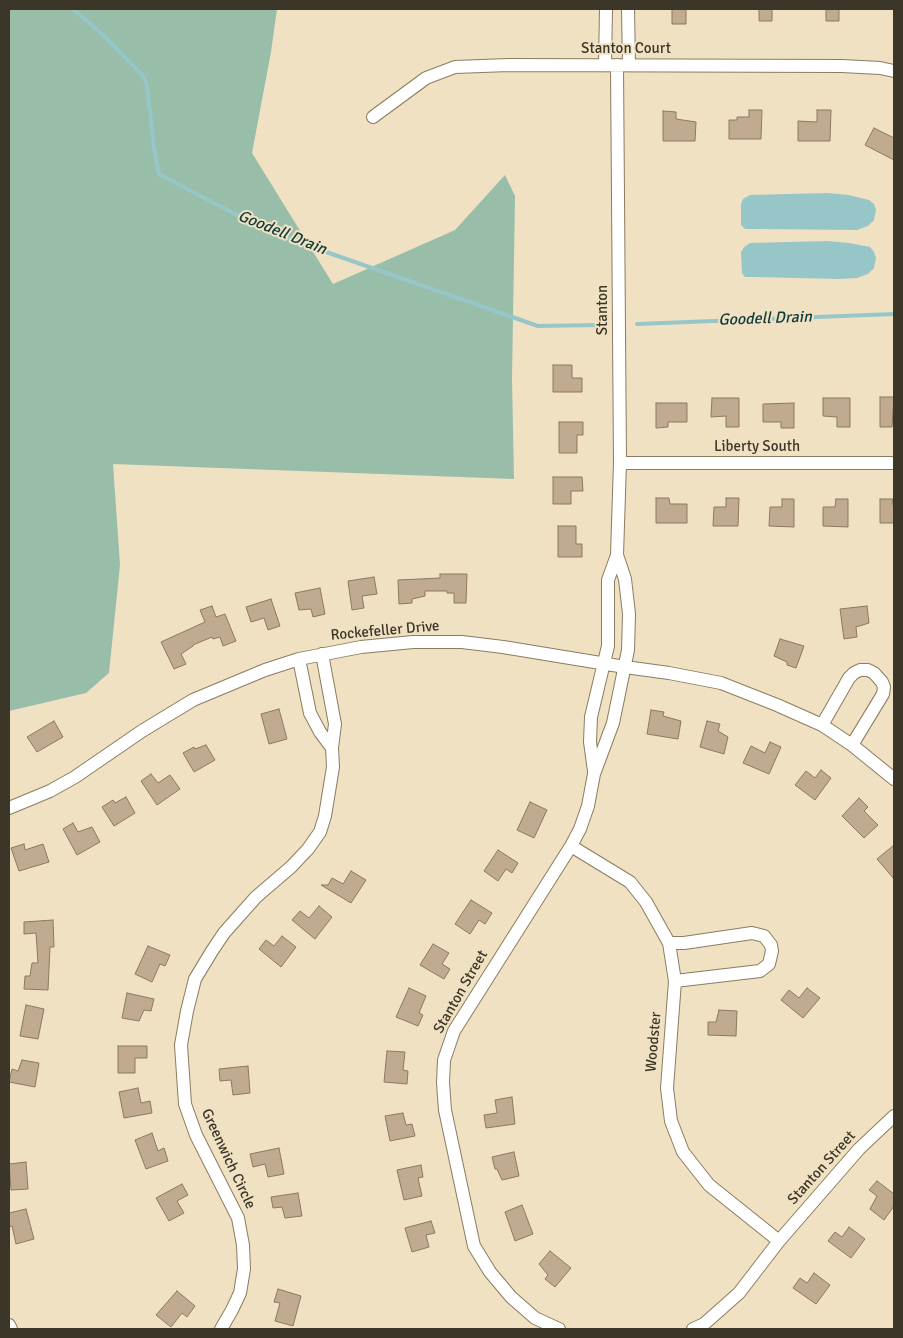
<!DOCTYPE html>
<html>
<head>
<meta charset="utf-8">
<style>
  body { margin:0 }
  #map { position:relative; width:903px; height:1338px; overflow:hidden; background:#f0e1c2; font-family:Signika,sans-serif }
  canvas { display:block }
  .frame { position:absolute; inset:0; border:10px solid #3c3629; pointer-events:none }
</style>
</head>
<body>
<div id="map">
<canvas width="903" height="1338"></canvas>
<div class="frame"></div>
</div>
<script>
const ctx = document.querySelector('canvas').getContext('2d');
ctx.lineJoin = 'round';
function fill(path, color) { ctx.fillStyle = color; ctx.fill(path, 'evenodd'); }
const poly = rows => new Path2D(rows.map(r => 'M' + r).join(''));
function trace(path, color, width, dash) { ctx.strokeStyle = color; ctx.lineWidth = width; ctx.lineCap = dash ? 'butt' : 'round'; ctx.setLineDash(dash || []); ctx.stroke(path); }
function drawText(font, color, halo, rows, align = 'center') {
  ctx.font = font + ' Signika,sans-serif'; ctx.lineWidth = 4; ctx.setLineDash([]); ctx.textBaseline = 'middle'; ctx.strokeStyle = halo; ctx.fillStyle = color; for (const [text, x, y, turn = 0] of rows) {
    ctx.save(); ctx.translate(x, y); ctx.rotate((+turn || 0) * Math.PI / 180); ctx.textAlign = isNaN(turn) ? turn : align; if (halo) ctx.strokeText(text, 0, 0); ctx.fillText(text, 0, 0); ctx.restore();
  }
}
fill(poly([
  [9,9,277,9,271,52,252,153,333,284,455,230,505,175,515,196,512,379,514,479,113,464,120,565,109,673,86,693,9,711]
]), '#98beaa');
fill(poly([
  [827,193,849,195,869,200,874,204,876,210,874,220,868,226,857,230,754,229,745,229,741,225,741,204,743,199,750,195],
  [827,241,849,243,870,247,874,252,876,258,874,268,868,274,857,278,839,279,755,277,745,277,742,273,741,252,744,247,750,243]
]), '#97c6c8');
trace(poly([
  [73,9,103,35,144,77,147,86,154,148,159,174,233,213,292,240,538,326,599,325],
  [637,324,894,314]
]), '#97c6c8', 4);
const building = poly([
  [672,9,686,9,686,24,672,24,672,9],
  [759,9,772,9,772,21,759,21,759,9],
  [826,9,839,9,839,21,826,21,826,9],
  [749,110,762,110,761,139,729,139,729,120,737,120,737,117,749,117,749,110],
  [817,110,831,110,830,141,798,141,798,121,817,122,817,110],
  [663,111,676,112,676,119,696,122,695,141,663,141,663,111],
  [874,128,894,138,894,160,865,145,874,128],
  [553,365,572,365,572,378,582,378,582,392,553,392,553,365],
  [880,397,894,397,892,427,880,427,880,397],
  [712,398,739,398,739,427,726,427,726,416,711,417,712,398],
  [823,398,850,398,850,427,837,427,837,417,823,416,823,398],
  [656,403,687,403,687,422,668,422,668,427,656,428,656,403],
  [794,403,794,428,781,428,781,422,763,422,763,404,794,403],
  [559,422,583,422,583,435,577,435,577,453,559,453,559,422],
  [553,477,582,477,583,491,571,491,571,504,553,504,553,477],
  [656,498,669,498,670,504,687,504,687,523,656,523,656,498],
  [726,498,739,498,738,526,713,526,714,507,726,507,726,498],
  [782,499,794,499,794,527,769,526,770,507,782,507,782,499],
  [836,499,848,499,848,527,823,526,823,507,835,507,836,499],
  [880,499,893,499,892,504,894,504,894,523,880,523,880,499],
  [558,526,576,526,576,544,582,544,582,557,558,557,558,526],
  [440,574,467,574,466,603,454,603,454,593,447,593,447,591,425,591,425,596,412,599,412,603,399,604,398,580,440,578,440,574],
  [374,577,377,594,362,596,364,608,352,610,348,581,374,577],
  [320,588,325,614,313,617,311,609,299,610,295,593,320,588],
  [271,599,280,626,268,630,264,618,251,622,246,607,271,599],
  [212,606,216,617,225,614,236,641,223,646,220,637,213,639,212,637,193,645,193,646,181,654,186,664,174,669,161,642,205,622,200,610,212,606],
  [867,606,869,623,856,627,857,637,844,639,840,609,867,606],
  [780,639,804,646,796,668,787,665,787,662,774,656,780,639],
  [279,709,287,739,269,744,261,714,279,709],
  [651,710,664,712,663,716,681,721,678,739,647,734,651,710],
  [54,721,63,737,37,752,27,737,54,721],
  [707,721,720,724,718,731,728,737,724,754,700,747,707,721],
  [770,742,781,747,769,774,743,763,751,746,765,753,770,742],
  [206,745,215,760,194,772,183,753,194,747,195,749,206,745],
  [821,770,831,778,815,800,795,785,806,771,815,778,821,770],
  [151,774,158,783,170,775,180,789,157,805,141,781,151,774],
  [126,797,135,813,114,826,102,807,113,800,115,803,126,797],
  [859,798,868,807,864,811,878,825,864,838,842,816,859,798],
  [530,802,547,810,534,838,517,830,530,802],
  [73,823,78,832,92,827,100,842,77,855,63,829,73,823],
  [24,844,25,850,43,844,49,862,19,871,11,848,24,844],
  [894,845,894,879,877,859,894,845],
  [498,850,518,863,512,873,506,869,498,881,484,871,498,850],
  [351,871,366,880,351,903,321,885,328,885,332,878,343,884,351,871],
  [471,900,492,913,485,924,479,920,470,934,455,924,471,900],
  [319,906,332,917,315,939,292,920,300,911,309,918,319,906],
  [53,920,54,947,50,947,48,990,24,989,25,976,30,976,32,963,38,963,36,933,24,934,24,922,53,920],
  [282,936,296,947,281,967,259,949,266,940,274,946,282,936],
  [433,944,449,953,442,964,450,969,444,979,420,965,433,944],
  [148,946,170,955,165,966,160,964,152,982,135,974,148,946],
  [409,988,426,996,419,1013,423,1015,418,1026,396,1017,409,988],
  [807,988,820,998,803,1018,781,1000,789,990,799,998,807,988],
  [127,993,154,999,151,1011,144,1010,139,1021,122,1018,127,993],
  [26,1005,44,1009,38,1039,20,1036,26,1005],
  [719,1010,737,1011,736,1036,708,1035,708,1022,716,1022,719,1010],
  [118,1046,147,1046,147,1058,135,1058,135,1073,118,1073,118,1046],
  [387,1051,405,1052,403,1070,408,1071,407,1084,384,1082,387,1051],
  [22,1060,39,1063,35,1087,9,1082,12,1069,18,1071,22,1060],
  [248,1066,250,1093,233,1095,231,1080,220,1081,219,1069,248,1066],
  [138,1088,141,1103,150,1101,152,1113,124,1118,119,1092,138,1088],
  [512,1097,515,1124,486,1128,484,1115,497,1113,495,1100,512,1097],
  [403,1113,406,1125,412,1124,415,1136,390,1141,385,1116,403,1113],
  [152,1133,158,1151,164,1148,168,1161,146,1169,135,1140,152,1133],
  [279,1148,284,1174,268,1177,265,1164,253,1167,250,1154,279,1148],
  [514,1152,519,1176,502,1180,497,1169,495,1169,492,1157,514,1152],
  [26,1162,28,1189,11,1190,9,1164,26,1162],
  [421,1165,423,1177,418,1178,422,1196,404,1200,397,1170,421,1165],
  [877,1181,894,1194,894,1206,884,1220,870,1209,877,1196,869,1190,877,1181],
  [182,1184,188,1195,177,1201,184,1213,169,1221,156,1198,182,1184],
  [298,1193,302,1216,285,1218,282,1207,273,1208,271,1197,298,1193],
  [522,1205,533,1234,515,1241,505,1212,522,1205],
  [26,1209,34,1239,16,1244,12,1226,9,1227,9,1213,26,1209],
  [431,1221,435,1233,426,1235,429,1247,412,1252,405,1228,431,1221],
  [849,1227,865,1239,851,1258,828,1241,835,1232,842,1237,849,1227],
  [550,1251,571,1268,555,1287,545,1279,548,1275,539,1264,550,1251],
  [814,1273,830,1285,816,1304,793,1288,800,1278,807,1283,814,1273],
  [278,1289,301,1296,293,1326,275,1321,280,1303,274,1302,278,1289],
  [177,1291,195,1306,187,1317,182,1313,171,1327,156,1315,177,1291]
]);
fill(building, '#c0aa90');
trace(building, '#8d7860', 1);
const minor = poly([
  [628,9,629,65],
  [605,65,606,9],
  [373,117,426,78,455,67,509,65,842,66,880,68,894,71],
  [620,463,894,463],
  [299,659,310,713,320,732,332,748],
  [822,725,849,678,854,673,860,670,868,670,874,673,882,682,884,687,883,694,852,745],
  [594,771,590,742,591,717,608,646,608,580,617,555,620,463,617,65],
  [9,808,50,791,75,777,142,731,193,700,265,670,299,659,361,647,413,642,462,642,503,647,625,667,669,673,721,683,777,705,822,725,852,745,894,779],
  [571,846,630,882,646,902,669,943,675,981,667,1088,671,1121,683,1152,709,1185,779,1241],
  [669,943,684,943,752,933,764,936,771,945,772,951,769,964,760,971,675,981],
  [9,1325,11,1329],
  [221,1329,232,1310,240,1293,244,1269,243,1245,238,1218,196,1135,185,1104,181,1045,187,1011,195,979,212,951,224,933,256,897,291,867,308,849,320,832,325,816,333,767,332,748,335,724,322,654],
  [559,1329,535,1318,511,1297,490,1272,474,1246,445,1110,443,1083,444,1060,454,1031,571,846,580,829,588,806,594,774,613,723,628,650,629,614,625,579,617,555],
  [693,1329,704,1324,739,1293,779,1241,859,1149,894,1116]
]);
trace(minor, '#8a7c60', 14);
trace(minor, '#fff', 12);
drawText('15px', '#3c3629', '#f0e1c2', [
  ["Stanton Court",626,49],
  ["Stanton",603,310,-90],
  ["Liberty South",757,447],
  ["Rockefeller Drive",385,631,-5],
  ["Stanton Street",461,992,-60],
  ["Woodster",654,1042,-85],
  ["Greenwich Circle",228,1159,65],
  ["Stanton Street",822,1168,-48]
]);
drawText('italic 16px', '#0d3b3d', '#f0e1c2', [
  ["Goodell Drain",282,233,22],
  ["Goodell Drain",765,319,-2]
]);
</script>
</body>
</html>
